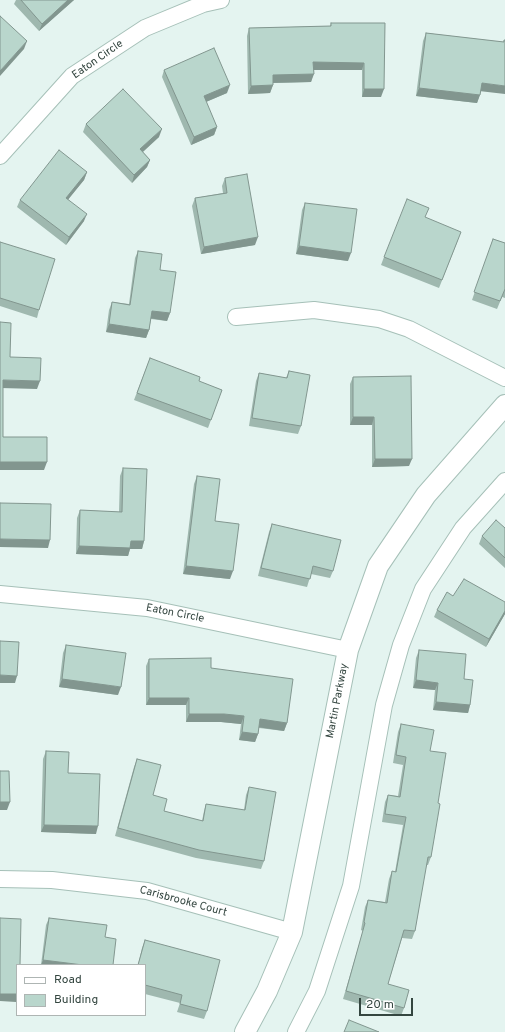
<!DOCTYPE html>
<html>
<head>
<meta charset="utf-8">
<style>
  body { margin:0 }
  #map { position:relative; width:505px; height:1032px; overflow:hidden; background:#e4f4f0; font-family:Overpass,sans-serif }
  canvas { display:block }
  .legend { position:absolute; left:16px; top:964px; width:130px; height:52px; box-sizing:border-box; background:#fff; border:1px solid #aeb5b3; margin:0; padding:5px 7px; list-style:none; font-size:12px; color:#344640 }
  .legend li { display:flex; align-items:center; gap:8px; height:20px }
  .legend b { width:20px; border:1px solid #aeb5b3 }
  .scale { position:absolute; left:359px; top:998px; width:54px; height:18px; box-sizing:border-box; border:2px solid #344640; border-top:0; padding-left:5px; font-size:12px; line-height:14px; white-space:nowrap; color:#344640; -webkit-text-stroke:3px #fff; paint-order:stroke }
</style>
</head>
<body>
<div id="map">
<canvas width="505" height="1032"></canvas>
<ul class="legend">
<li><b style="height:5px;background:#fff"></b>Road</li>
<li><b style="height:11px;background:#b9d6cc"></b>Building</li>
</ul>
<div class="scale">20 m</div>
</div>
<script>
const ctx = document.querySelector('canvas').getContext('2d');
ctx.lineJoin = 'round';
const poly = rows => new Path2D(rows.map(r => 'M' + r).join(''));
function trace(path, color, width, dash) { ctx.strokeStyle = color; ctx.lineWidth = width; ctx.lineCap = dash ? 'butt' : 'round'; ctx.setLineDash(dash || []); ctx.stroke(path); }
function fill(path, color) { ctx.fillStyle = color; ctx.fill(path, 'evenodd'); }
function drawText(font, color, halo, rows, align = 'center') {
  ctx.font = font + ' Overpass,sans-serif'; ctx.lineWidth = 3; ctx.setLineDash([]); ctx.textBaseline = 'middle'; ctx.strokeStyle = halo; ctx.fillStyle = color; for (const [text, x, y, turn = 0] of rows) {
    ctx.save(); ctx.translate(x, y); ctx.rotate((+turn || 0) * Math.PI / 180); ctx.textAlign = isNaN(turn) ? turn : align; if (halo) ctx.strokeText(text, 0, 0); ctx.fillText(text, 0, 0); ctx.restore();
  }
}
const minor = poly([
  [0,156,72,76,145,28,203,4,221,0],
  [236,317,314,310,379,319,409,329,505,378],
  [0,594,147,608,348,650],
  [0,879,52,880,147,891,292,932],
  [296,1032,317,991,351,886,384,705,401,645,423,589,463,528,505,481]
]);
const tertiary = poly([
  [245,1032,267,991,292,932,348,650,378,566,426,495,505,405]
]);
trace(minor, '#a6c0b8', 18);
trace(tertiary, '#a6c0b8', 22);
trace(minor, '#fff', 16);
trace(tertiary, '#fff', 20);
fill(poly([
  [16,0,74,0,39,31,14,4],
  [331,23,385,23,381,97,362,97,362,70,314,70,311,82,273,83,273,85,270,93,248,94,247,36,249,28,330,26],
  [426,33,503,42,504,40,505,40,481,91,477,103,416,96,423,41],
  [164,70,227,93,206,102,217,127,214,135,191,145,162,77],
  [86,124,159,137,143,152,150,160,147,167,132,183,83,132],
  [87,172,84,180,68,199,84,221,66,245,17,207,20,200],
  [225,178,255,245,201,254,192,206,195,198,223,193,222,186],
  [305,203,348,261,296,254,302,210],
  [425,218,458,240,439,288,381,265,384,257],
  [493,239,505,243,505,298,502,297,497,309,472,300],
  [0,242,39,310,37,318,0,306],
  [138,251,160,270,170,313,167,321,151,319,149,330,146,338,106,332,109,310,112,302,129,304,135,258],
  [150,358,199,382,222,390,208,428,134,400],
  [289,371,301,426,298,434,249,426,256,381,259,373,286,378],
  [353,377,409,466,372,467,372,425,350,425,350,384],
  [123,468,144,541,142,549,130,549,128,556,76,554,77,518,80,510,119,512,120,476],
  [197,476,215,521,230,579,183,574,194,484],
  [272,524,333,571,330,578,311,574,307,587,258,576,269,532],
  [505,528,505,568,479,544,482,536],
  [505,602,505,614,486,647,434,617,437,610],
  [66,645,118,695,59,687,63,653],
  [419,650,464,679,470,705,468,713,433,710,435,690,413,688,416,658],
  [149,659,211,668,287,723,284,731,259,728,258,734,255,742,239,740,241,724,221,722,186,722,186,705,146,705,146,666],
  [401,724,430,751,438,803,431,857,428,865,426,865,415,931,412,939,402,938,388,984,404,1008,401,1016,343,999,363,931,361,930,365,907,368,900,385,902,389,879,392,871,395,872,403,825,382,822,385,802,388,795,398,796,403,765,393,763,398,732],
  [46,751,68,773,96,834,41,832,43,759],
  [137,759,153,795,164,811,202,821,204,811,206,804,244,810,246,795,249,787,264,861,261,869,196,858,115,836,134,767],
  [49,918,105,937,113,965,41,965,46,925],
  [145,940,207,1011,204,1019,177,1012,180,1003,145,994,145,965,138,965,142,948]
]), '#9fb8af');
fill(poly([
  [68,0,74,0,39,31,42,24],
  [27,41,24,49,0,76,0,71],
  [313,62,364,63,362,70,311,70],
  [314,74,311,82,270,83,273,75],
  [482,83,505,86,505,94,479,91],
  [230,85,227,93,201,104,204,96],
  [273,85,270,93,248,94,251,86],
  [419,88,480,95,477,103,416,96],
  [364,89,384,89,381,97,362,97],
  [217,127,214,135,191,145,194,137],
  [162,129,159,137,137,157,140,149],
  [150,160,147,167,132,183,134,175],
  [87,172,84,180,63,206,66,198],
  [87,214,84,221,66,245,69,237],
  [258,237,255,245,201,254,204,247],
  [299,246,351,253,348,261,296,254],
  [152,311,170,313,167,321,149,318],
  [109,324,149,330,146,338,106,332],
  [3,380,40,381,37,389,1,388],
  [353,417,374,417,372,425,350,425],
  [375,459,412,459,409,466,372,467],
  [0,462,47,462,44,470,0,470],
  [0,539,50,540,48,548,0,547],
  [131,541,144,541,142,549,130,549,128,556,76,554,79,546],
  [186,566,233,571,230,579,183,574],
  [505,611,505,614,486,647,489,639],
  [0,675,17,676,15,683,0,683],
  [62,679,121,687,118,695,59,687],
  [416,680,438,683,435,690,413,688],
  [149,698,189,698,186,705,146,705],
  [436,702,470,705,468,713,433,710],
  [189,714,224,714,244,716,241,724,221,722,186,722],
  [260,719,287,723,284,731,257,727],
  [242,732,258,734,255,742,239,740],
  [0,802,10,802,7,810,0,810],
  [44,825,98,826,96,834,41,832],
  [43,960,83,965,41,965],
  [0,994,17,994,17,998,16,1002,0,1001]
]), '#82968f');
const building = poly([
  [21,0,68,0,42,24,21,0],
  [0,16,27,41,0,71,0,16],
  [331,23,385,23,384,89,364,89,364,63,313,62,314,74,273,75,273,85,251,86,249,28,331,26,331,23],
  [426,33,504,42,504,40,505,40,505,86,482,83,480,95,419,88,426,33],
  [214,48,230,85,204,96,217,127,194,137,164,70,214,48],
  [123,89,162,129,140,149,150,160,134,175,86,124,123,89],
  [59,150,87,172,66,198,87,214,69,237,20,200,59,150],
  [247,174,258,237,204,247,195,198,227,193,225,178,247,174],
  [407,199,429,208,425,217,461,232,442,280,384,257,407,199],
  [305,203,357,209,351,253,299,246,305,203],
  [493,239,505,243,505,289,500,301,474,292,493,239],
  [0,242,55,259,39,310,0,298,0,242],
  [138,251,162,254,160,270,176,272,170,313,152,311,149,330,109,324,112,302,130,305,138,251],
  [0,322,11,323,10,357,41,358,40,381,3,380,3,437,47,437,47,462,0,462,0,322],
  [150,358,200,377,199,381,222,390,211,420,137,393,150,358],
  [289,371,310,375,301,426,252,418,259,373,287,378,289,371],
  [411,376,412,459,375,459,374,417,353,417,353,377,411,376],
  [123,468,147,469,144,541,131,541,130,548,79,546,80,510,122,512,123,468],
  [197,476,220,479,215,521,239,524,233,571,186,566,197,476],
  [0,503,51,504,50,540,0,539,0,503],
  [496,520,505,528,505,558,482,536,496,520],
  [272,524,341,540,333,571,313,566,310,579,261,568,272,524],
  [464,579,505,602,505,611,489,639,437,610,447,592,453,596,464,579],
  [0,641,19,642,17,676,0,675,0,641],
  [66,645,126,653,121,687,62,679,66,645],
  [419,650,466,654,464,679,473,680,470,705,436,702,438,683,416,680,419,650],
  [211,658,211,668,293,679,287,723,260,719,258,734,242,732,244,716,224,714,189,714,189,698,149,698,149,659,211,658],
  [401,724,434,730,430,751,446,753,438,803,440,804,431,857,428,857,415,931,404,930,388,984,409,990,404,1008,346,991,365,923,364,922,368,900,387,903,392,871,396,872,406,817,385,814,388,795,400,797,406,757,396,755,401,724],
  [46,751,69,752,68,773,100,774,98,826,44,825,46,751],
  [137,759,161,765,153,795,167,799,164,811,203,821,206,804,245,810,249,787,276,792,264,861,199,850,118,828,137,759],
  [0,771,9,771,10,802,0,802,0,771],
  [0,918,21,919,20,965,17,965,17,994,0,994,0,918],
  [49,918,107,925,105,937,116,939,113,965,83,965,43,960,49,918],
  [145,940,220,960,207,1011,180,1004,182,995,145,985,145,965,138,965,145,940],
  [349,1020,379,1032,344,1032,349,1020]
]);
fill(building, '#b9d6cc');
trace(building, '#82968f', 1);
drawText('11px', '#344640', '#fff', [
  ["Eaton Circle",98,60,-35],
  ["Eaton Circle",175,614,11],
  ["Martin Parkway",338,701,-79],
  ["Carisbrooke Court",183,902,15]
]);
</script>
</body>
</html>
